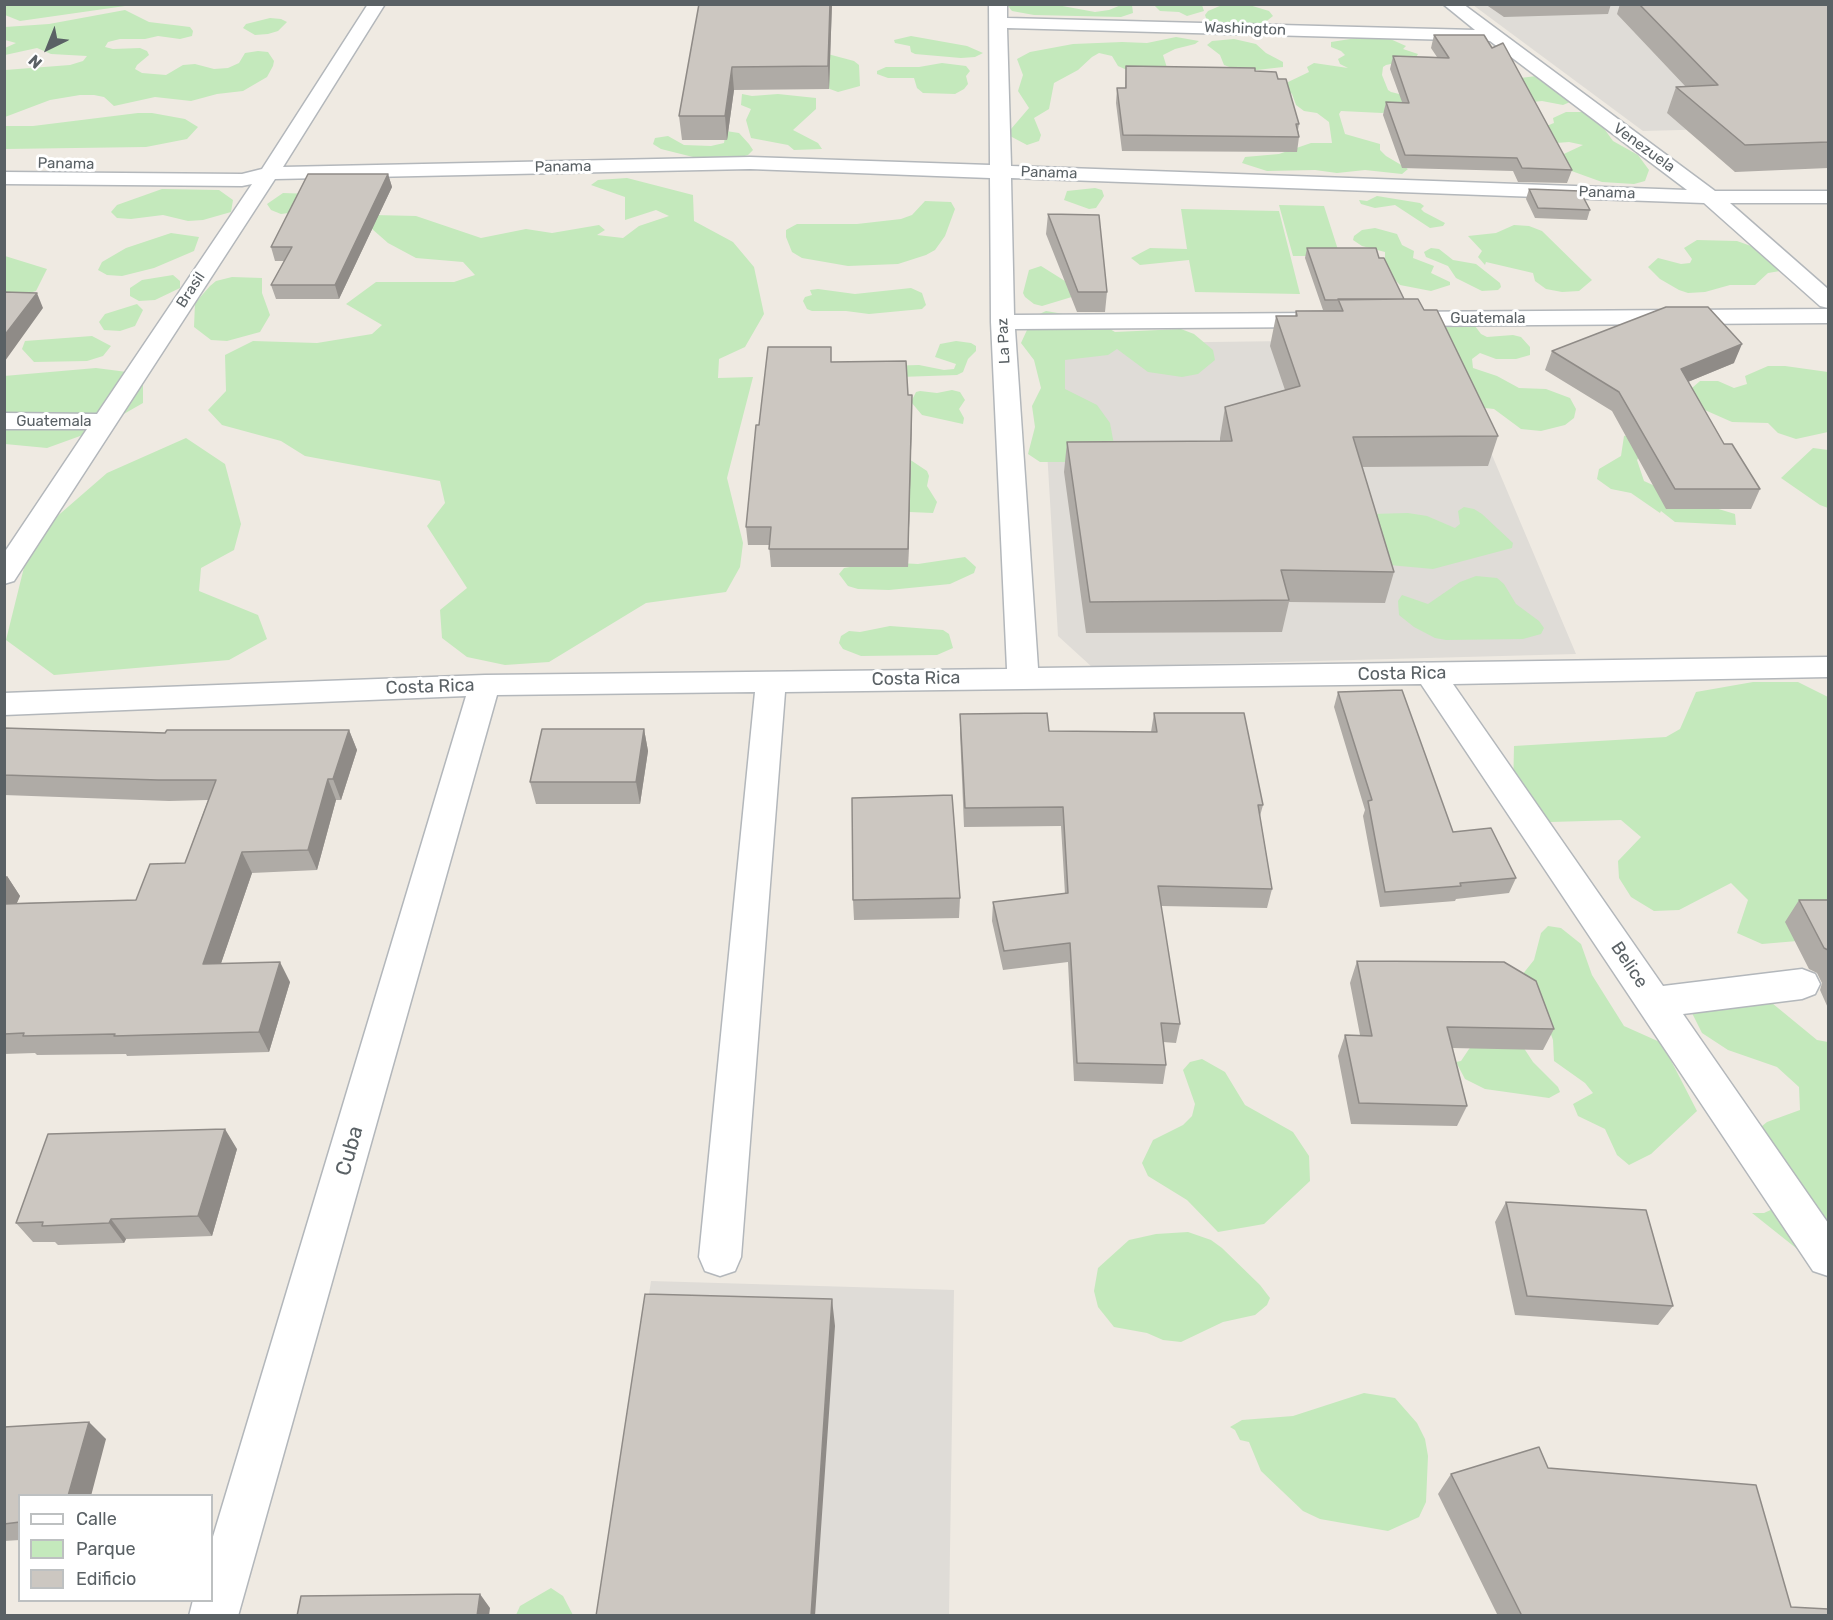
<!DOCTYPE html>
<html>
<head>
<meta charset="utf-8">
<style>
  body { margin:0 }
  #map { position:relative; width:1833px; height:1620px; overflow:hidden; background:#efeae2; font-family:Rubik,sans-serif }
  canvas { display:block }
  .frame { position:absolute; inset:0; border:6px solid #5a6165; pointer-events:none }
  .legend { position:absolute; left:18px; top:1494px; width:195px; height:108px; box-sizing:border-box; background:#fff; border:2px solid #bdc0c1; margin:0; padding:8px 10px; list-style:none; font-size:18px; color:#5a6165 }
  .legend li { display:flex; align-items:center; gap:12px; height:30px }
  .legend b { width:30px; border:2px solid #bdc0c1 }
  .north { position:absolute; left:18px; top:18px; width:60px; height:60px; -webkit-text-stroke:4px #fff; paint-order:stroke; rotate:223deg; font-size:16px; font-weight:700; line-height:24px; text-align:center; color:#5a6165 }
  .north::after { content:''; display:block; margin:auto; width:21px; height:27px; background:#5a6165; clip-path:polygon(50% 0,100% 100%,50% 72%,0 100%) }
</style>
</head>
<body>
<div id="map">
<canvas width="1833" height="1620"></canvas>
<div class="frame"></div>
<ul class="legend">
<li><b style="height:8px;background:#fff"></b>Calle</li>
<li><b style="height:16px;background:#c4e9bc"></b>Parque</li>
<li><b style="height:16px;background:#ccc7c1"></b>Edificio</li>
</ul>
<div class="north">N</div>
</div>
<script>
const ctx = document.querySelector('canvas').getContext('2d');
ctx.lineJoin = 'round';
function fill(path, color) { ctx.fillStyle = color; ctx.fill(path, 'evenodd'); }
const poly = rows => new Path2D(rows.map(r => 'M' + r).join(''));
function trace(path, color, width, dash) { ctx.strokeStyle = color; ctx.lineWidth = width; ctx.lineCap = dash ? 'butt' : 'round'; ctx.setLineDash(dash || []); ctx.stroke(path); }
function drawText(font, color, halo, rows, align = 'center') {
  ctx.font = font + ' Rubik,sans-serif'; ctx.lineWidth = 6; ctx.setLineDash([]); ctx.textBaseline = 'middle'; ctx.strokeStyle = halo; ctx.fillStyle = color; for (const [text, x, y, turn = 0] of rows) {
    ctx.save(); ctx.translate(x, y); ctx.rotate((+turn || 0) * Math.PI / 180); ctx.textAlign = isNaN(turn) ? turn : align; if (halo) ctx.strokeText(text, 0, 0); ctx.fillText(text, 0, 0); ctx.restore();
  }
}
fill(poly([
  [1473,5,1828,5,1828,126,1643,131],
  [1443,339,1576,654,1092,667,1058,636,1041,349,1057,344],
  [651,1281,954,1290,949,1615,600,1616]
]), '#dfdcd7');
fill(poly([
  [1010,4,1057,5,1095,12,1109,10,1121,5,1132,5,1133,13,1121,17,1034,15,1012,11,1008,6],
  [1246,4,1269,11,1273,16,1263,24,1218,24,1207,21,1205,15,1208,11,1222,5],
  [10,5,10,4,132,5,20,21,5,15,5,6],
  [1154,5,1202,5,1204,11,1187,16,1179,12,1160,11],
  [125,10,149,22,190,27,193,31,192,36,180,39,158,36,145,39,120,39,108,42,105,47,113,49,140,48,147,51,149,55,137,65,135,69,142,73,166,75,183,65,195,64,214,69,228,68,239,63,245,53,258,51,268,52,274,61,273,66,267,77,243,91,217,94,191,101,155,97,114,106,104,97,94,95,80,95,50,100,5,117,5,70,70,65,83,61,87,56,51,54,37,48,5,55,5,48,16,43,5,40,5,27,49,24],
  [270,18,281,19,287,22,278,31,268,34,255,35,243,28,246,24],
  [911,36,967,46,983,53,975,57,961,58,915,54,911,52,910,46,895,43,894,40],
  [1176,37,1199,41,1195,44,1175,49,1163,55,1168,71,1136,74,1118,66,1112,56,1099,53,1092,57,1078,70,1054,83,1049,109,1034,118,1041,135,1039,141,1027,145,1010,136,1011,129,1029,108,1018,91,1023,75,1017,59,1030,52,1073,44,1122,42,1147,43],
  [1363,37,1388,38,1406,46,1403,49,1418,54,1415,59,1386,65,1383,67,1382,75,1388,90,1391,92,1428,101,1382,113,1341,111,1339,114,1345,134,1380,144,1380,150,1386,156,1408,169,1402,174,1365,170,1337,173,1315,170,1267,171,1242,163,1245,157,1279,154,1311,143,1332,143,1329,122,1317,113,1304,111,1296,105,1292,94,1285,89,1286,83,1309,72,1307,67,1314,63,1348,68,1340,64,1338,59,1345,55,1341,51,1331,47,1331,42],
  [1234,39,1256,44,1266,53,1283,62,1283,67,1248,71,1235,69,1224,65,1220,55,1207,45,1212,41],
  [824,53,854,61,859,65,860,86,838,92,819,85],
  [942,63,966,66,970,71,966,76,968,84,964,89,955,94,923,93,917,88,914,78,888,78,877,74,877,71,886,67,919,67],
  [1552,74,1563,77,1584,96,1563,105,1542,101,1514,104,1495,103,1509,116,1506,121,1509,124,1530,126,1549,125,1554,123,1553,118,1566,112,1585,112,1598,120,1613,141,1638,155,1649,170,1645,181,1634,184,1602,182,1566,169,1551,160,1583,145,1569,142,1556,143,1552,137,1538,134,1511,134,1467,128,1457,123,1445,111,1455,95,1463,92,1495,91,1505,80],
  [742,94,752,96,778,94,816,98,816,109,793,130,818,143,822,149,794,150,788,145,751,138,746,120,751,109,741,105],
  [138,113,152,113,185,119,198,127,187,139,146,147,5,149,5,126,33,126],
  [726,131,739,133,749,144,753,150,748,155,724,162,709,161,661,149,653,144,655,138,668,136,684,145,711,146,724,143],
  [627,178,693,195,694,221,733,242,754,267,764,314,745,347,719,359,718,378,753,377,727,478,743,543,740,567,726,592,646,603,549,662,505,665,467,657,442,638,440,610,467,588,427,526,445,503,440,481,305,456,281,441,222,425,208,410,226,391,225,355,253,341,317,343,372,334,382,325,346,304,376,282,454,282,475,275,463,262,416,258,388,243,363,221,374,215,416,216,481,238,526,229,552,233,599,225,605,230,597,235,623,238,639,226,669,216,656,210,625,220,625,197,591,185,598,180],
  [1095,188,1102,190,1104,196,1096,208,1089,209,1064,200,1067,191],
  [162,189,219,190,233,200,231,212,203,220,188,221,163,215,131,219,117,218,111,212,117,205],
  [283,193,312,194,296,212,281,214,271,210,267,204],
  [1377,196,1420,203,1424,206,1421,209,1424,212,1445,223,1443,226,1430,228,1395,205,1375,208,1361,204,1359,200,1367,201],
  [925,201,951,202,955,209,945,236,935,250,926,255,898,264,848,266,802,258,792,252,786,237,786,230,797,224,857,224,901,219,912,215],
  [1279,205,1324,206,1340,256,1293,256],
  [1181,209,1279,211,1300,294,1195,292,1189,260,1140,265,1131,258,1150,248,1187,249],
  [1514,225,1529,226,1542,231,1592,280,1579,291,1562,292,1546,289,1535,281,1533,273,1486,262,1485,265,1478,257,1482,251,1468,236,1496,233],
  [1375,228,1397,234,1402,245,1414,251,1413,258,1434,266,1431,273,1450,282,1450,285,1431,291,1400,285,1392,277,1385,263,1385,252,1362,246,1353,240,1354,236,1362,230],
  [171,233,199,237,194,251,154,268,122,276,107,275,98,270,102,262,126,248],
  [1697,240,1737,241,1751,246,1765,253,1780,271,1768,273,1755,285,1730,285,1705,292,1688,293,1679,290,1660,279,1648,267,1658,258,1681,264,1690,263,1692,259,1684,248],
  [1431,248,1439,249,1453,260,1476,264,1500,283,1501,287,1498,290,1482,291,1456,278,1448,266,1426,257,1424,252],
  [5,256,47,269,36,291,5,300],
  [1041,266,1065,281,1075,296,1042,306,1034,304,1025,297,1023,293,1029,270],
  [173,275,180,281,180,288,155,300,139,301,130,296,130,288,142,280],
  [232,277,262,278,262,293,270,315,260,332,227,341,211,340,194,327,195,303,210,286,216,281],
  [911,288,922,293,926,305,922,309,869,314,846,311,812,311,807,309,803,301,805,297,812,295,810,290,818,289,855,294],
  [137,304,143,310,135,326,120,331,104,330,99,322,105,314],
  [1046,311,1093,319,1115,332,1181,329,1194,334,1213,350,1215,360,1198,374,1182,377,1148,372,1117,349,1108,355,1065,360,1065,389,1097,405,1110,423,1115,450,1078,462,1040,462,1028,454,1035,427,1032,406,1041,388,1034,360,1021,343,1033,317],
  [1461,319,1475,326,1481,334,1487,337,1513,335,1521,337,1530,347,1530,355,1516,359,1496,359,1480,353,1472,359,1473,368,1497,376,1519,388,1546,389,1570,398,1576,409,1574,418,1565,425,1541,431,1521,429,1494,409,1485,408,1479,410,1423,328],
  [92,336,111,346,103,356,87,361,34,362,22,349,25,341],
  [956,341,971,343,976,346,976,351,968,359,963,372,957,375,900,377,884,366,919,365,944,370,954,369,956,364,935,357,940,344],
  [1768,366,1785,366,1828,372,1828,432,1796,439,1778,433,1768,423,1732,422,1698,407,1692,388,1700,381,1718,381,1734,388,1747,384,1745,376],
  [96,368,127,372,143,384,143,403,94,431,47,448,5,444,4,376],
  [952,390,960,392,965,400,959,409,964,418,963,424,922,415,911,402,916,392,920,391,937,393],
  [1639,433,1648,443,1637,460,1644,481,1679,497,1735,514,1736,525,1675,522,1661,511,1660,513,1631,493,1611,489,1597,479,1599,469,1621,456,1624,436],
  [186,438,225,464,241,524,234,550,201,568,199,591,258,615,267,639,229,660,54,675,6,640,31,539,107,473],
  [1813,448,1828,450,1828,508,1820,505,1781,478],
  [909,459,927,471,929,476,927,486,937,502,933,513,886,511],
  [1464,507,1474,509,1482,514,1513,543,1512,548,1433,569,1378,564,1371,514,1408,513,1427,516,1455,528,1460,524,1458,511],
  [965,557,976,567,974,573,950,584,889,590,858,589,848,586,839,574,844,568,879,562,918,564],
  [1476,576,1497,578,1504,584,1516,604,1539,621,1544,628,1541,634,1523,639,1446,640,1435,638,1414,627,1399,615,1398,601,1402,595,1428,604,1460,582],
  [890,626,943,630,949,634,953,648,937,655,861,656,843,649,839,643,841,636,849,631,860,632],
  [1753,682,1798,682,1828,697,1828,913,1809,940,1762,944,1737,933,1748,900,1731,883,1679,910,1654,911,1631,897,1619,878,1618,861,1641,837,1621,820,1550,822,1527,809,1513,793,1514,746,1666,737,1680,729,1696,692],
  [1548,926,1561,928,1581,944,1592,975,1624,1026,1662,1043,1697,1111,1651,1154,1629,1165,1617,1155,1605,1129,1578,1116,1573,1104,1593,1093,1585,1083,1554,1061,1553,1040,1541,1006,1522,975,1534,960,1541,933],
  [1761,994,1817,1040,1828,1042,1828,1269,1806,1256,1752,1213,1764,1213,1775,1208,1740,1144,1767,1122,1800,1110,1799,1087,1777,1067,1728,1050,1702,1033,1691,1011],
  [1514,1033,1533,1062,1558,1087,1560,1092,1549,1098,1485,1089,1465,1079,1456,1062,1461,1061,1479,1034],
  [1202,1059,1225,1072,1245,1105,1293,1132,1309,1156,1310,1181,1264,1224,1218,1232,1187,1200,1148,1176,1142,1163,1153,1140,1183,1125,1192,1116,1195,1104,1183,1070,1190,1062],
  [1188,1232,1211,1240,1222,1248,1260,1285,1270,1298,1267,1305,1255,1315,1223,1322,1181,1342,1163,1340,1147,1333,1114,1327,1098,1307,1094,1291,1098,1268,1129,1240,1156,1234],
  [1364,1393,1395,1398,1417,1423,1425,1439,1428,1456,1426,1502,1419,1517,1388,1531,1320,1519,1303,1511,1261,1471,1249,1442,1240,1440,1235,1430,1230,1427,1242,1420,1293,1416],
  [551,1588,563,1596,573,1615,516,1615,520,1606]
]), '#c4e9bc');
const minor = poly([
  [368,4,385,4,283,167,750,157,990,165,989,4,1007,4,1007,18,1475,30,1443,4,1463,4,1715,191,1828,191,1828,203,1730,203,1828,289,1828,308,1820,306,1704,203,1011,178,1014,315,1320,313,1328,315,1332,320,1328,325,1320,327,1015,329,1038,668,1828,657,1828,677,1453,684,1663,986,1802,969,1815,974,1820,984,1815,994,1802,999,1683,1014,1828,1223,1828,1276,1813,1271,1421,684,785,692,741,1257,735,1271,720,1276,705,1271,699,1257,755,692,497,695,238,1616,189,1616,193,1600,212,1600,212,1540,466,696,4,715,4,693,485,675,1007,669,991,322,990,178,750,169,275,179,14,581,4,584,4,553,87,429,4,429,4,413,97,414,252,184,242,186,4,184,4,172,242,174,262,169,368,4],
  [1007,28,1490,41,1687,190,1011,166,1007,28],
  [1828,309,1828,323,1395,326,1387,324,1383,319,1387,314,1395,312,1828,309]
]);
trace(minor, '#b3b7bb', 3);
fill(minor, '#fff');
fill(poly([
  [699,4,832,4,829,89,734,90,727,140,682,140,679,116],
  [1485,4,1611,4,1608,14,1504,17],
  [1620,4,1828,4,1828,168,1735,172,1667,113,1676,87,1686,87,1617,14],
  [1434,35,1572,170,1567,183,1518,182,1513,171,1402,168,1383,115,1386,102,1402,102,1390,69,1393,56,1437,57,1431,48],
  [1126,66,1255,71,1278,79,1299,124,1298,130,1299,137,1297,152,1122,151,1116,103,1117,88,1125,88],
  [388,174,392,187,339,299,276,299,271,285,284,261,275,261,271,247],
  [1529,189,1590,210,1587,220,1535,218,1526,199],
  [1048,214,1107,292,1105,312,1077,312,1046,234],
  [1307,248,1379,258,1404,299,1424,310,1498,436,1488,466,1362,467,1394,572,1385,603,1289,602,1282,632,1086,633,1064,472,1067,442,1220,441,1220,438,1225,407,1285,390,1270,346,1276,316,1295,316,1296,311,1335,310,1323,310,1305,258],
  [1552,351,1734,363,1688,382,1724,444,1760,489,1751,509,1666,509,1612,411,1545,370],
  [832,362,908,395,912,412,908,567,771,567,769,545,748,545,746,527,759,425],
  [1338,692,1453,832,1516,878,1509,893,1456,899,1455,901,1380,907,1363,816,1365,810,1334,707],
  [1154,713,1263,805,1260,816,1272,889,1267,908,1161,906,1180,1024,1176,1043,1163,1042,1166,1065,1163,1084,1074,1081,1068,962,1003,970,992,921,993,902,1065,894,1061,826,964,827,960,733,960,714,1049,731,1151,732],
  [4,728,165,733,349,730,357,750,341,800,336,800,317,870,252,873,221,963,290,982,269,1052,127,1056,126,1054,37,1055,35,1053,4,1054,4,876,7,876,20,896,17,903,136,900,185,863,208,800,169,801,4,795],
  [644,729,648,751,640,804,536,804,530,782],
  [960,898,959,918,854,920,853,900],
  [1799,900,1828,900,1828,1008,1820,990,1822,983,1817,973,1809,969,1785,922],
  [1357,961,1554,1029,1543,1050,1452,1048,1467,1106,1457,1126,1351,1124,1338,1056,1345,1035,1360,1035,1350,983],
  [237,1149,212,1236,126,1239,124,1243,58,1245,55,1242,33,1242,16,1223],
  [1506,1202,1673,1306,1658,1325,1515,1315,1495,1222],
  [4,1427,106,1439,20,1496,20,1540,4,1541],
  [1548,1468,1791,1607,1828,1616,1498,1616,1438,1494,1451,1474]
]), '#afaba6');
fill(poly([
  [830,4,832,4,829,89,828,66],
  [732,67,734,90,727,140,725,116],
  [388,174,392,187,339,299,335,285],
  [37,293,43,308,5,361,4,336],
  [1742,344,1734,363,1673,388,1681,369],
  [912,395,912,412,908,567,908,549],
  [644,729,648,751,640,804,636,782],
  [349,730,357,750,341,800,333,779],
  [328,779,336,800,317,870,308,850],
  [242,852,252,873,214,984,203,964],
  [7,876,20,896,7,924,4,920,4,880],
  [280,962,290,982,269,1052,259,1032],
  [225,1129,237,1149,212,1236,198,1216],
  [111,1219,126,1239,124,1243,109,1223],
  [832,1299,835,1326,815,1616,811,1616],
  [89,1422,106,1439,91,1496,68,1496],
  [480,1594,490,1608,489,1616,477,1616]
]), '#8f8b87');
const building = poly([
  [699,4,830,4,828,66,732,67,725,116,679,116,699,4],
  [1639,4,1828,4,1828,142,1745,145,1676,87,1718,85,1639,4],
  [1434,35,1484,35,1492,48,1503,43,1572,170,1522,168,1517,158,1405,155,1386,102,1409,103,1393,56,1449,58,1434,35],
  [1126,66,1255,68,1255,71,1276,72,1278,79,1286,79,1299,124,1296,124,1299,137,1123,135,1117,88,1126,88,1126,66],
  [308,174,388,174,335,285,271,285,292,247,271,247,308,174],
  [1529,189,1580,191,1590,210,1538,208,1529,189],
  [1048,214,1099,215,1107,292,1078,292,1048,214],
  [1307,248,1376,248,1379,258,1384,258,1404,299,1325,300,1307,248],
  [4,292,37,293,4,336,4,292],
  [1338,299,1418,299,1424,310,1437,310,1498,436,1353,437,1394,572,1281,570,1289,600,1090,602,1067,442,1232,441,1225,407,1300,386,1276,316,1297,316,1296,311,1343,311,1338,299],
  [1666,307,1708,307,1742,344,1681,369,1724,444,1732,444,1760,489,1675,489,1619,392,1552,351,1666,307],
  [768,347,831,347,831,362,906,361,908,395,912,395,908,549,769,549,771,527,746,527,756,425,759,425,768,347],
  [1402,690,1453,832,1491,828,1516,878,1460,883,1461,886,1385,892,1368,801,1372,800,1338,692,1402,690],
  [1047,713,1049,731,1157,732,1154,713,1244,713,1263,805,1258,805,1272,889,1158,886,1180,1024,1161,1023,1166,1065,1077,1063,1070,943,1004,951,993,902,1068,893,1063,807,965,808,960,714,1047,713],
  [4,728,165,733,167,730,349,730,333,779,328,779,308,850,242,852,203,964,280,962,259,1032,114,1036,115,1034,23,1036,24,1033,4,1034,4,904,136,900,150,864,185,863,216,780,158,780,4,775,4,728],
  [542,729,644,729,636,782,530,782,542,729],
  [952,795,960,898,853,900,852,798,952,795],
  [1799,900,1828,900,1828,950,1824,948,1799,900],
  [1357,961,1504,962,1536,981,1554,1029,1447,1027,1467,1106,1359,1103,1345,1035,1372,1036,1357,961],
  [225,1129,198,1216,111,1219,109,1223,42,1226,43,1222,16,1223,48,1134,225,1129],
  [1506,1202,1646,1210,1673,1306,1527,1296,1506,1202],
  [645,1294,832,1299,811,1616,596,1616,645,1294],
  [89,1422,68,1496,20,1496,20,1522,4,1524,4,1427,89,1422],
  [1539,1447,1548,1468,1756,1485,1791,1607,1828,1609,1828,1616,1522,1616,1451,1474,1539,1447],
  [480,1594,477,1616,297,1616,301,1596,480,1594]
]);
fill(building, '#ccc7c1');
trace(building, '#8f8b87', 1.5);
drawText('15px', '#5a6165', '#fff', [
  ["Washington",1245,29,2],
  ["Venezuela",1644,148,36],
  ["Panama",66,164,1],
  ["Panama",563,167,-1],
  ["Panama",1049,173,2],
  ["Panama",1607,193,2],
  ["Brasil",191,290,-57],
  ["Guatemala",1488,319],
  ["La Paz",1004,341,-93],
  ["Guatemala",54,422]
]);
drawText('18px', '#5a6165', '#fff', [
  ["Costa Rica",1402,674,-1],
  ["Costa Rica",916,679,-1],
  ["Costa Rica",430,687,-2],
  ["Belice",1629,965,56]
]);
drawText('21px', '#5a6165', '#fff', [
  ["Cuba",350,1151,-74]
]);
</script>
</body>
</html>
